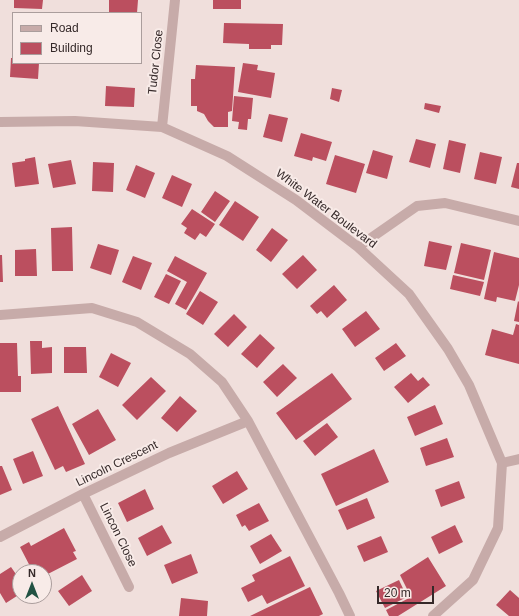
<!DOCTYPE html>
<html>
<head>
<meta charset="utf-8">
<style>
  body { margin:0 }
  #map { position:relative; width:519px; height:616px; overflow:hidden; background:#f0dfdc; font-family:Helvetica,sans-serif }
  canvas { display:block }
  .legend { position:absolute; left:12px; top:12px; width:130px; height:52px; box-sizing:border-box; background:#f8ebe8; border:1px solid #aa9d9c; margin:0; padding:5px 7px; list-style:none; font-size:12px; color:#352929 }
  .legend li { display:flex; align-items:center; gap:8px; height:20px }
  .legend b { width:20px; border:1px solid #aa9d9c }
  .north { position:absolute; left:12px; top:564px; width:40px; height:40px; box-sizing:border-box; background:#f8ebe8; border:1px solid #aa9d9c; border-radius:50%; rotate:0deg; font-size:11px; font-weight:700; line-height:16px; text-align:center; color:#352929 }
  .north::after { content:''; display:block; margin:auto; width:14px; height:18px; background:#225243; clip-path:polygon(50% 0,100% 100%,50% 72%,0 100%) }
  .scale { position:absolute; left:377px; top:586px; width:57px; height:18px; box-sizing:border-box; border:2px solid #352929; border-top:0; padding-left:5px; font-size:12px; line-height:14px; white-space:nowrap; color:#352929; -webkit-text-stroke:3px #f8ebe8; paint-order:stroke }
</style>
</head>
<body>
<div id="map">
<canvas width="519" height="616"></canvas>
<ul class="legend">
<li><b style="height:5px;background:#c7aba9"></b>Road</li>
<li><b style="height:11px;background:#bb4f5f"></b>Building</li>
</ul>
<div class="north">N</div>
<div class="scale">20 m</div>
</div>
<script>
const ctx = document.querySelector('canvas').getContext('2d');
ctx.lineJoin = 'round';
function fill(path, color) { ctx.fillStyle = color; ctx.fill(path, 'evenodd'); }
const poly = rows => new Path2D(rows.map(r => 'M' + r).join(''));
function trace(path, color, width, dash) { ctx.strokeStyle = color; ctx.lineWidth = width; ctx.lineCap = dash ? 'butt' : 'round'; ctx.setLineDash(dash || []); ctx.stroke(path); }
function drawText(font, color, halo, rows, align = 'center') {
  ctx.font = font + ' Helvetica,sans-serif'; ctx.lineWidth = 4; ctx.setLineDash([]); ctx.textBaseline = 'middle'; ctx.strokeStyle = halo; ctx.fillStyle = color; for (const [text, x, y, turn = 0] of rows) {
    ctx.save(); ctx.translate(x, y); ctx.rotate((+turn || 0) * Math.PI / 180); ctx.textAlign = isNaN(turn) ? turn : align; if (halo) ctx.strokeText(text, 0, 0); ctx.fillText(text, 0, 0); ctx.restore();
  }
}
fill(poly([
  [14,0,43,0,42,9,14,8],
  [109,0,138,0,137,13,109,13],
  [213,0,241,0,241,9,213,9],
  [224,23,283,24,282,45,271,45,271,49,249,49,249,44,223,43],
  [11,58,13,58,13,63,39,63,38,79,10,77],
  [243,63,258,65,257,70,275,73,271,98,238,92],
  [196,65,235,67,232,111,228,112,228,127,214,127,208,121,204,114,197,111,197,106,191,106,191,79,195,79],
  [106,86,135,88,134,107,105,106],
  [332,88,342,90,339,102,330,99],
  [234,96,253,98,251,119,248,119,247,130,238,129,239,122,232,121],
  [425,103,441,106,439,113,424,109],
  [269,114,288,118,282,142,263,137],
  [301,133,332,142,326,161,313,157,312,161,294,156],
  [416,139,436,144,430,168,409,162],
  [449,140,466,144,460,173,443,169],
  [373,150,393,156,387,179,366,173],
  [480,152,502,157,496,184,474,179],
  [335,155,365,164,356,193,326,184],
  [35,157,39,184,15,187,12,163,25,161,25,159],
  [71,160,76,184,53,188,48,164],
  [93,162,114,163,113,192,92,191],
  [517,163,519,163,519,189,511,187],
  [136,165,155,173,145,198,126,190],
  [172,175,192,184,182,207,162,198],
  [215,191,230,201,215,222,201,212],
  [235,201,259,217,243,241,219,225],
  [192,209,215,224,206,237,200,233,195,240,184,233,187,228,181,224],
  [72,227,73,271,52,271,51,228],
  [272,228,288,240,271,262,256,250],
  [429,241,452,246,446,270,424,266],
  [461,243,491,250,484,280,454,273],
  [98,244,119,250,111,275,90,268],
  [36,249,37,276,15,276,15,250],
  [494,252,519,258,519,285,515,301,497,297,496,302,484,299],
  [0,255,2,255,3,282,0,282],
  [303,255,317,270,297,289,282,274],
  [133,256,152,263,141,290,122,282],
  [175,256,207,273,186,310,175,304,187,282,167,271],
  [166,274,181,281,169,304,154,297],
  [453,275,484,282,480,296,450,289],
  [334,285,347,300,327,318,321,311,317,314,310,306],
  [200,291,218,302,203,325,186,314],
  [518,301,519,302,519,322,514,321],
  [366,311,380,329,355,347,342,329],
  [234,314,247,327,228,347,214,334],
  [516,324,519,325,519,364,485,355,492,329,513,335],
  [260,334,275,348,257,368,241,354],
  [30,341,42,341,42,348,52,347,52,373,31,374],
  [0,343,17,343,18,376,21,376,21,392,0,392],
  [396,343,406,356,384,371,375,358],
  [64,347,86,347,87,373,64,373],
  [111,353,131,363,118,387,99,377],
  [283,364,297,378,277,397,263,382],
  [332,373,352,399,296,440,276,413],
  [411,373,418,381,423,377,430,385,408,403,394,387],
  [151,377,166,391,137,420,122,405],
  [180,396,197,411,177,432,161,418],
  [435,405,443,424,415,436,407,417],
  [58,406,85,464,66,472,63,466,55,470,31,419],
  [98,409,116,440,89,455,72,424],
  [327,423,338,437,315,456,303,441],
  [447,438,454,457,426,466,420,448],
  [374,449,389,482,336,506,321,474],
  [33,451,43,476,23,484,13,459],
  [0,466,2,466,12,490,0,495],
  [237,471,248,489,223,504,212,486],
  [459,481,465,498,441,507,435,490],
  [145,489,154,509,127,522,118,503],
  [367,498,375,518,347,530,338,510],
  [259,503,269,521,249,531,245,525,242,527,236,515],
  [162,525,172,543,147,556,138,538],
  [455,525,463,542,439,554,431,537],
  [64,528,76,551,73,552,77,559,44,576,44,572,33,572,20,547,29,542,31,546],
  [271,534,282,551,260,564,250,546],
  [381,536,388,552,364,562,357,546],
  [191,554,198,573,172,584,164,565],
  [290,556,305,586,267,604,262,595,248,602,241,588,255,581,252,575],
  [428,557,446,586,398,616,389,616,386,610,411,597,400,575],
  [11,567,20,580,20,594,6,603,0,593,0,574],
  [82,575,92,591,69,606,58,591],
  [399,580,407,597,385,608,376,591],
  [310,587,323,614,319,616,250,616],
  [510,590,519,598,519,616,509,616,496,605],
  [181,598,208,601,207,616,179,616]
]), '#bb4f5f');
trace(poly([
  [0,122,75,121,162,127,227,156,296,200,358,247,409,294,448,349,469,385,502,463,498,528,473,580,433,616],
  [162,127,175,0],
  [358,247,417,206,445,203,519,221],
  [0,315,92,308,137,322,190,354,222,382,248,421,339,593,350,616],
  [502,463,519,459],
  [83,494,129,587],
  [0,537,83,494,169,453,248,421]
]), '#c7aba9', 10);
drawText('12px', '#352929', '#f8ebe8', [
  ["Tudor Close",156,62,-84],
  ["White Water Boulevard",326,209,37],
  ["Lincoln Crescent",117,464,-26],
  ["Lincon Close",118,535,64]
]);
</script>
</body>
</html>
